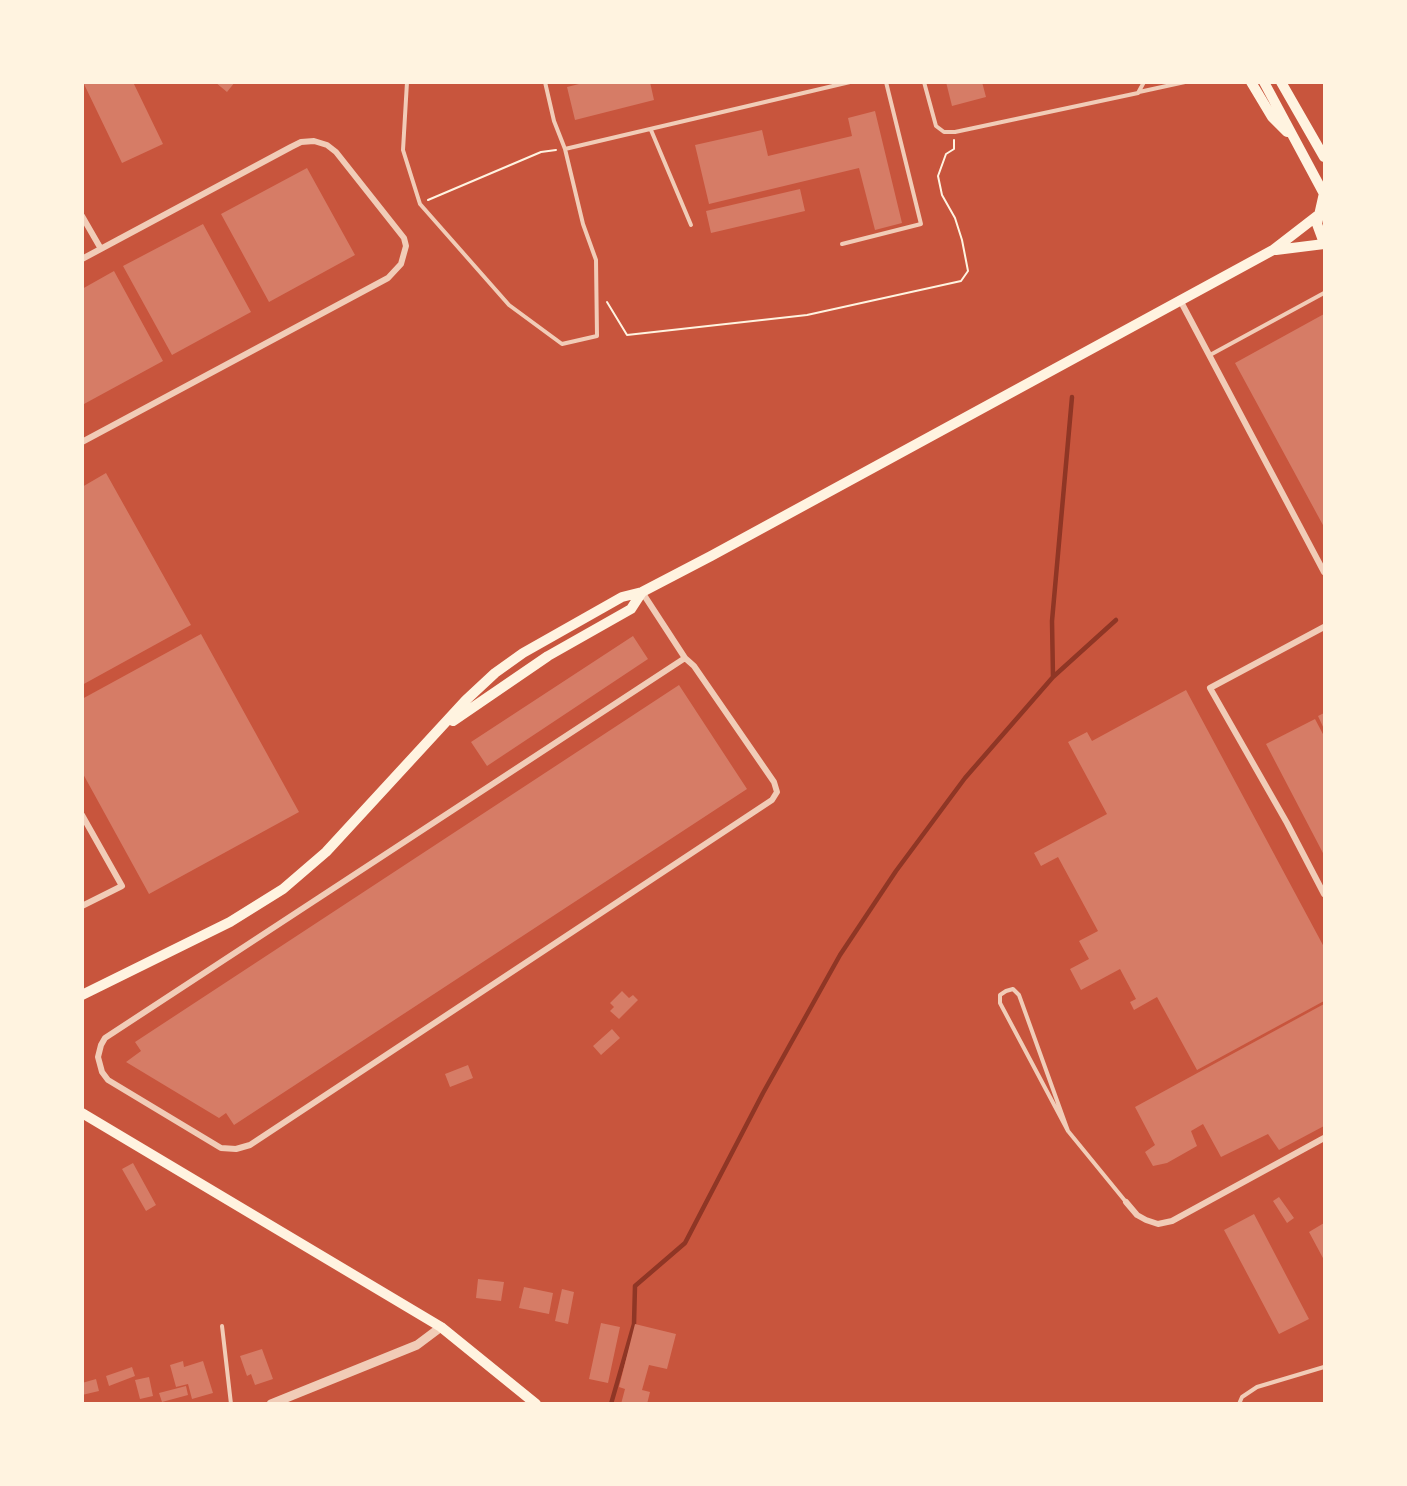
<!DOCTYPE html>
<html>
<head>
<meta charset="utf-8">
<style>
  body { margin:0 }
  #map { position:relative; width:1407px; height:1486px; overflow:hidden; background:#c8553d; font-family:"Fira Sans Condensed",sans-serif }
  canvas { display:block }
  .frame { position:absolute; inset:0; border:84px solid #fff3e0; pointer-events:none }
</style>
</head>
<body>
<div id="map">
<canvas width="1407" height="1486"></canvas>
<div class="frame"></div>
</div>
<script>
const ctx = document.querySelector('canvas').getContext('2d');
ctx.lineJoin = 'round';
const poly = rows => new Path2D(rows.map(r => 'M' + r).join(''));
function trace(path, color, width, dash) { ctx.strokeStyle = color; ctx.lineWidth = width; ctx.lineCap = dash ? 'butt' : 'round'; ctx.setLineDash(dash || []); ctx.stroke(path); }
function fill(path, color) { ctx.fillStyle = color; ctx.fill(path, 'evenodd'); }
trace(poly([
  [1053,677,1116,620],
  [611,1404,634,1324,635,1286,685,1243,763,1093,840,955,896,871,965,778,1053,677,1052,621,1072,397]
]), '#8f3625', 4.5);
fill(poly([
  [83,82,133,82,163,144,122,163],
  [215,82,235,82,227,92],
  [587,82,650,82,654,100,575,120,567,87],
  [946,82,982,82,986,97,952,106],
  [875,111,902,223,875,230,859,168,709,204,695,145,762,130,768,156,852,136,848,118],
  [307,168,355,255,269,302,221,214],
  [800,189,805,211,711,233,706,211],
  [203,224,251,312,172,355,123,266],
  [114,271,163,361,84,404,82,289],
  [1324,314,1324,527,1235,363],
  [106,473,191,625,82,685,82,487],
  [201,634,299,812,149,894,82,772,82,699],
  [633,636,648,659,487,766,471,742],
  [679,685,747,789,234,1125,226,1113,219,1118,126,1062,141,1051,135,1042],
  [1186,690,1324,947,1324,1001,1197,1070,1157,997,1134,1010,1130,1002,1136,999,1120,969,1081,990,1070,969,1089,959,1079,941,1098,931,1058,857,1041,866,1034,853,1107,814,1068,742,1087,732,1092,741],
  [1324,713,1324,729,1318,716],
  [1315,719,1324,736,1324,855,1266,744],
  [622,991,629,998,633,995,638,1000,619,1019,610,1011,614,1007,610,1003],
  [1324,1004,1324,1126,1279,1150,1268,1134,1221,1157,1203,1124,1191,1131,1197,1146,1167,1163,1153,1166,1145,1152,1155,1145,1135,1107],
  [612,1029,620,1038,601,1055,593,1046],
  [468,1065,473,1078,450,1087,445,1074],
  [133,1163,156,1205,146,1211,122,1169],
  [1279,1197,1294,1218,1287,1223,1273,1201],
  [1254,1214,1309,1319,1279,1334,1224,1230],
  [1324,1223,1324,1260,1309,1232],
  [478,1279,504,1282,501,1301,476,1298],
  [524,1287,553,1293,549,1314,519,1308],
  [562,1289,574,1292,568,1324,555,1321],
  [601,1323,620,1327,608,1383,589,1379],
  [635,1324,676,1334,667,1369,649,1365,642,1390,650,1392,647,1404,621,1404,625,1389,619,1387],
  [262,1349,273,1379,255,1385,251,1374,247,1376,240,1356],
  [183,1361,184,1367,203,1361,213,1393,192,1399,188,1384,176,1387,170,1365],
  [132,1367,135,1376,109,1386,106,1376],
  [149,1377,153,1396,140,1399,135,1380],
  [96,1379,99,1391,82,1395,82,1383],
  [186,1386,188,1395,162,1402,159,1393]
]), '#d67c66');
trace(poly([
  [428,200,541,152,556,150],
  [607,302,627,335,807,315,961,281,968,271,962,240,955,218,942,195,938,176,946,154,954,149,954,140]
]), '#fff3e0', 2);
trace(poly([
  [407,82,403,150,420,204,509,305,562,344,597,336,596,260,583,224,565,149],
  [545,82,554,121,565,149,850,82],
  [924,82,936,126,944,132,955,132,1138,93,1144,82],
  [1139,92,1185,82],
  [651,130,691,225],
  [842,244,921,224,886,82],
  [1210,355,1324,293],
  [1068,1131,1019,995,1013,989,1006,991,1000,995,1000,1003,1068,1131,1126,1202],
  [222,1326,231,1404],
  [1239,1404,1242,1397,1257,1387,1324,1367]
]), '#f1ccb7', 4);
trace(poly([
  [82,216,101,249],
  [82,259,291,147,301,142,314,141,327,145,336,152,404,238,406,246,401,264,388,278,82,442],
  [1180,300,1324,572],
  [642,592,685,658,694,666,774,782,777,792,772,800,250,1145,236,1149,221,1148,108,1080,102,1072,98,1057,101,1045,105,1038,685,658],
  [1324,627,1210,688,1287,823,1324,894],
  [82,815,122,886,82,906],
  [1126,1202,1137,1215,1146,1220,1158,1224,1172,1221,1324,1138]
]), '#f1ccb7', 6);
trace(poly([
  [271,1404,417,1345,441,1327]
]), '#f1ccb7', 9);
trace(poly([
  [1251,82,1272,117,1287,132],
  [1264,82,1324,194],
  [1281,82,1324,157],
  [1324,193,1317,224,1324,243],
  [1276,250,1324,244],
  [453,721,548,656,631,609,642,592],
  [82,995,230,922,283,889,326,852,466,700,495,673,523,653,622,597,642,592,711,556,1273,250,1317,216],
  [82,1113,441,1327,536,1404]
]), '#fff3e0', 10);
</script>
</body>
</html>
